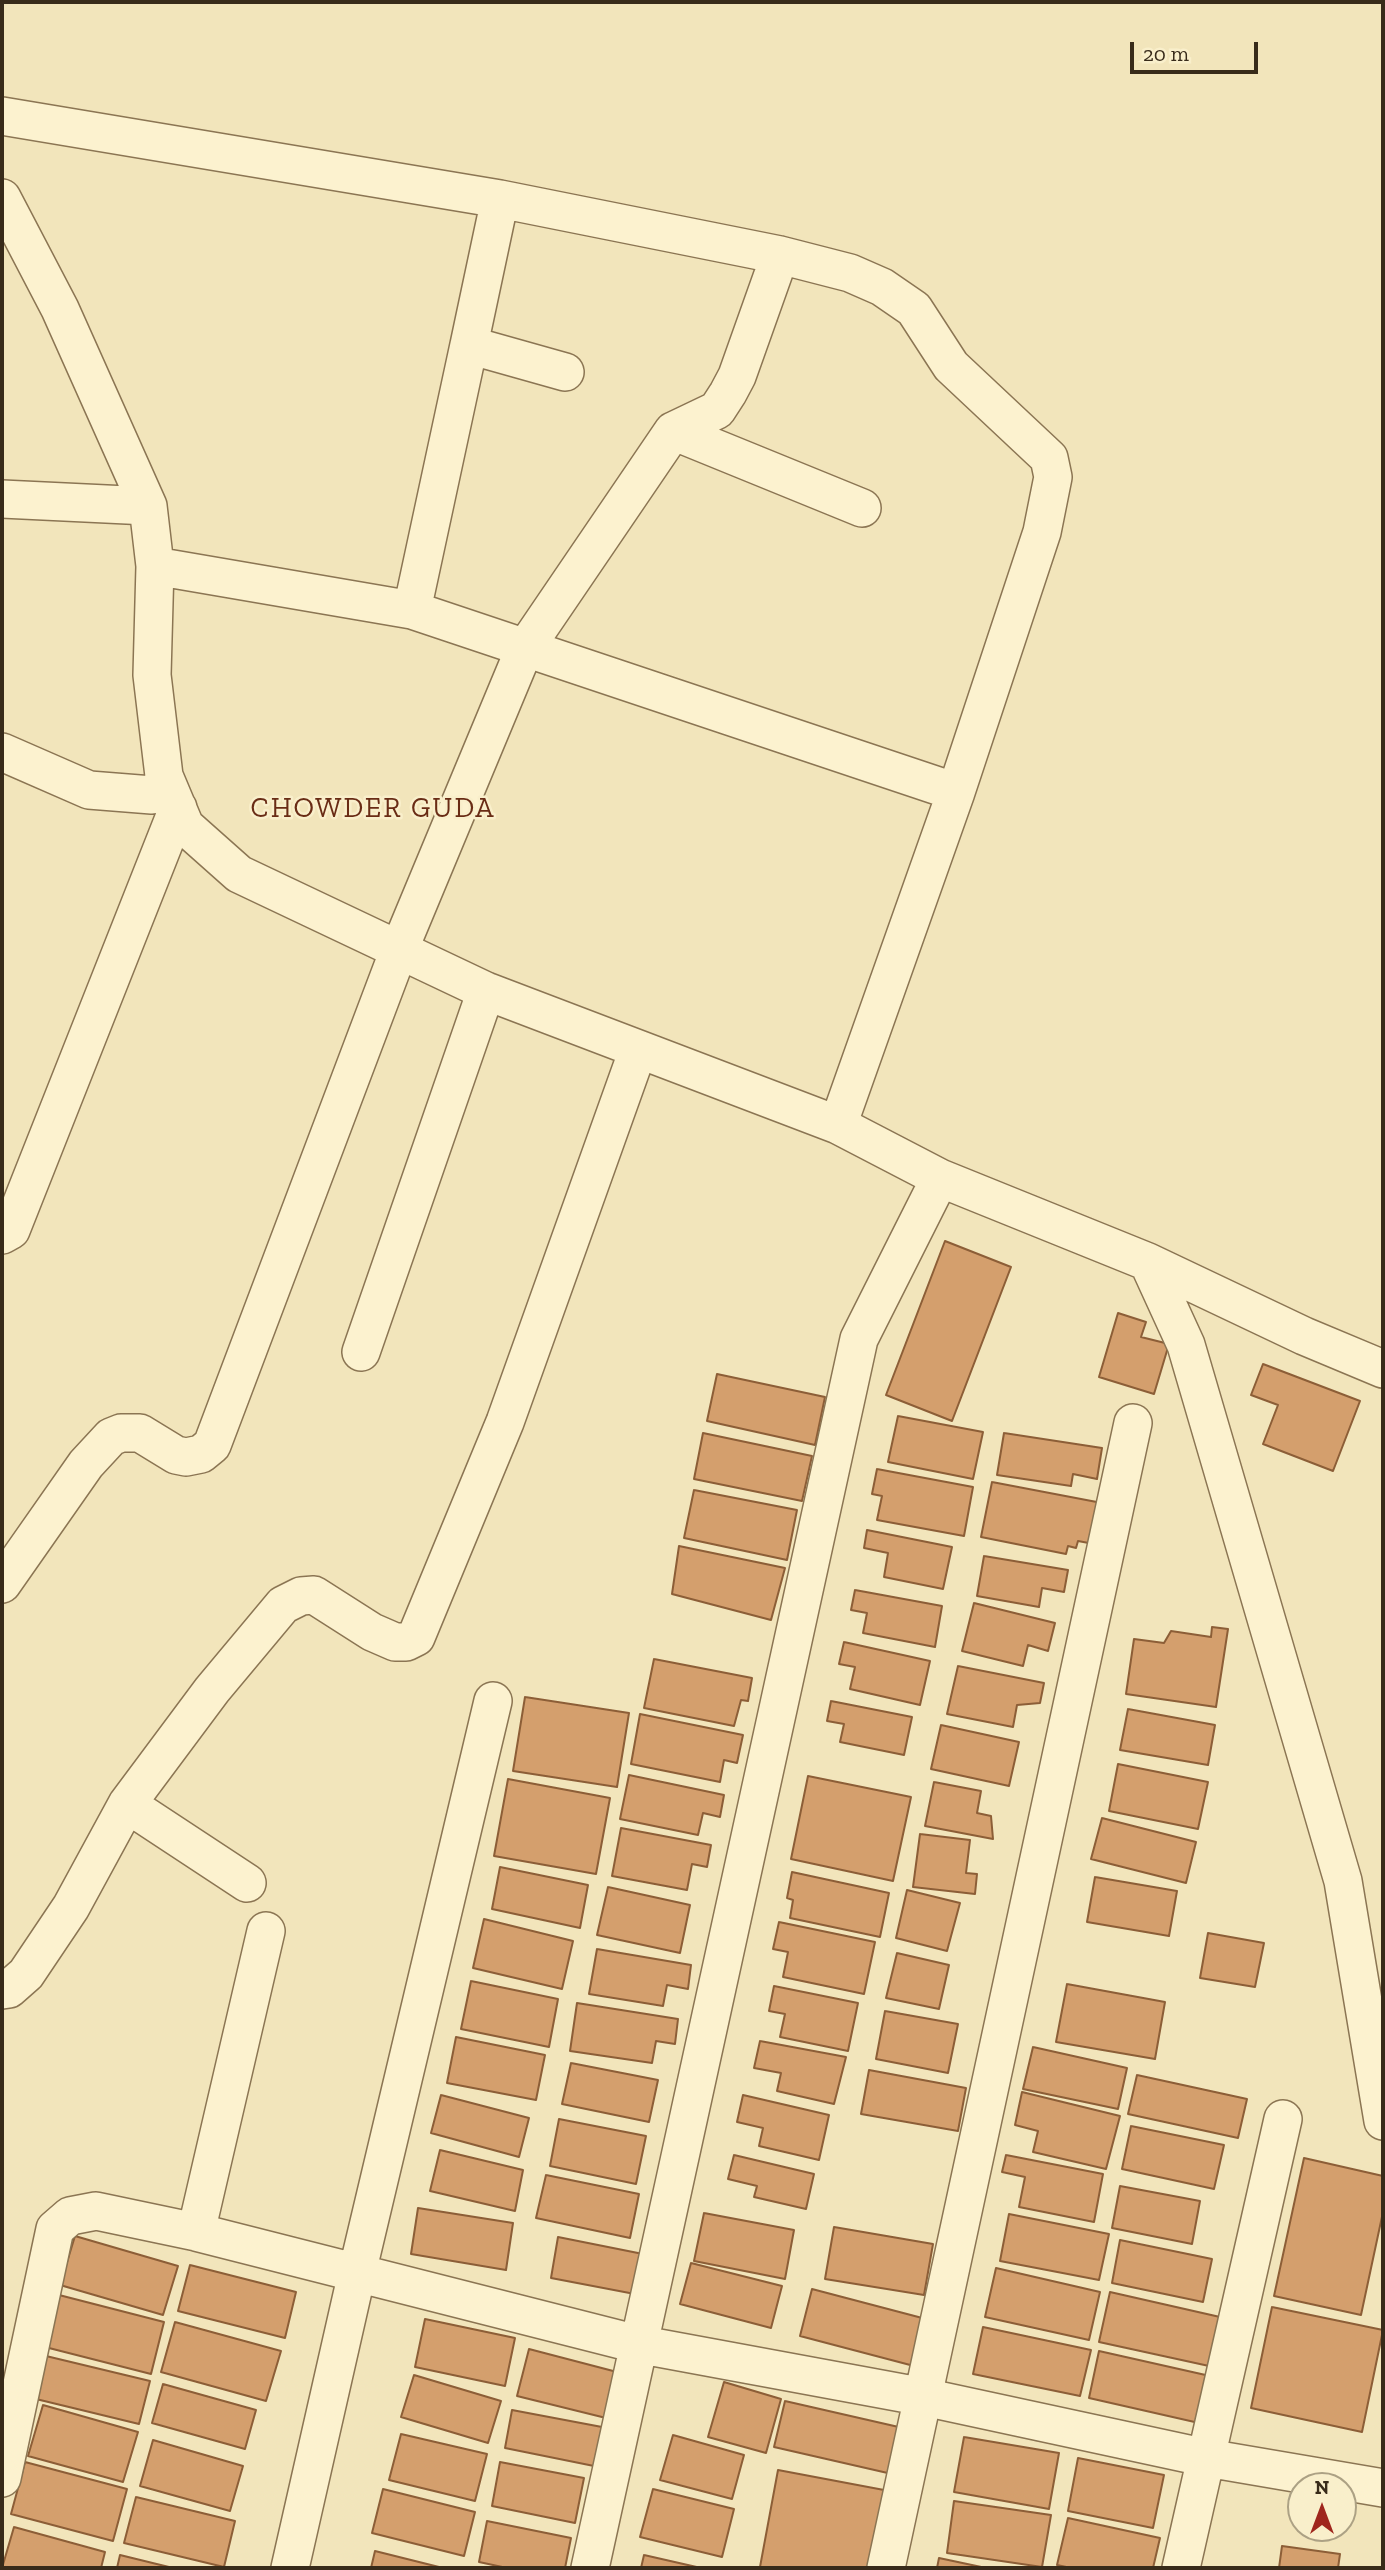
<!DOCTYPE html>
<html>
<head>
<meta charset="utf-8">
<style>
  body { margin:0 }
  #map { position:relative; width:1385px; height:2570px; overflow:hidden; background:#f2e5bb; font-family:"Zilla Slab",serif }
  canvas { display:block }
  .frame { position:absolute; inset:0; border:4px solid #382b1a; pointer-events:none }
  .north { position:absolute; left:1287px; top:2472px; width:70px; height:70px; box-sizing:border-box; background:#f9efcb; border:2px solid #aca184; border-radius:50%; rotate:0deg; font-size:19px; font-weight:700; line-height:28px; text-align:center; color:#382b1a }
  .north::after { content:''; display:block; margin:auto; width:24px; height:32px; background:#9f261d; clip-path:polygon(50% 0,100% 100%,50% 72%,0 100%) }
  .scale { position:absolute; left:1130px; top:42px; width:128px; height:32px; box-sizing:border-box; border:4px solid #382b1a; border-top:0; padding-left:9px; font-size:21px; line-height:24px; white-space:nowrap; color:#382b1a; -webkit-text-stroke:5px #f9efcb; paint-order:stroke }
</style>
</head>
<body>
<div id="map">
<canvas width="1385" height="2570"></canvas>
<div class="frame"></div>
<div class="north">N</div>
<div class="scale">20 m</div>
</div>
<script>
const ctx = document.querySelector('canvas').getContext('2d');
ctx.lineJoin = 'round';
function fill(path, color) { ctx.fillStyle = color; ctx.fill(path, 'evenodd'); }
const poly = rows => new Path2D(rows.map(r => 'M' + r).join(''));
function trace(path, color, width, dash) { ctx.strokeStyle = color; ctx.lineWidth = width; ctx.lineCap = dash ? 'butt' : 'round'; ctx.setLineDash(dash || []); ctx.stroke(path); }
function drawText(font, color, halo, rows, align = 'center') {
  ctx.font = font + ' "Zilla Slab",serif'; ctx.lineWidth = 5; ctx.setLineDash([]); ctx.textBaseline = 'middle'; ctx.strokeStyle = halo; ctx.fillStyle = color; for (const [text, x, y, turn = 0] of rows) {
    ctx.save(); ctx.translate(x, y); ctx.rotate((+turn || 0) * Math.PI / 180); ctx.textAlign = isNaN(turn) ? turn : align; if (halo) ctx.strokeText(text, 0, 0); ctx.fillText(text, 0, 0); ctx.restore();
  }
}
const building = poly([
  [945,1241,1011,1267,952,1421,886,1395,945,1241],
  [1118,1313,1146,1322,1141,1337,1169,1344,1154,1394,1099,1377,1118,1313],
  [1263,1364,1360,1401,1333,1471,1263,1444,1278,1405,1251,1395,1263,1364],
  [717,1374,825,1397,815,1445,707,1421,717,1374],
  [898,1416,983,1432,973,1479,888,1462,898,1416],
  [703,1433,812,1456,802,1501,694,1479,703,1433],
  [1004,1433,1102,1448,1097,1479,1073,1474,1071,1486,997,1475,1004,1433],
  [877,1469,973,1487,964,1536,877,1520,882,1496,872,1494,877,1469],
  [992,1482,1102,1503,1094,1544,1078,1541,1076,1548,1068,1546,1066,1554,981,1537,992,1482],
  [694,1490,797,1510,787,1560,684,1538,694,1490],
  [867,1530,952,1547,943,1589,884,1577,888,1553,864,1548,867,1530],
  [679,1546,785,1568,771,1620,672,1594,679,1546],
  [984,1556,1068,1570,1064,1592,1042,1588,1039,1607,977,1596,984,1556],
  [855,1590,942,1606,935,1647,863,1633,867,1613,851,1610,855,1590],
  [974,1603,1055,1623,1048,1651,1028,1645,1023,1666,962,1651,974,1603],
  [1212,1627,1228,1629,1216,1707,1126,1694,1134,1639,1164,1643,1171,1631,1211,1637,1212,1627],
  [844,1642,930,1661,920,1705,850,1689,855,1667,839,1664,844,1642],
  [654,1659,752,1678,748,1701,741,1700,734,1726,644,1708,654,1659],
  [958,1666,1044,1683,1040,1703,1017,1705,1013,1727,947,1714,958,1666],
  [525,1697,629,1713,617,1787,513,1771,525,1697],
  [831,1701,912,1717,904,1755,840,1742,844,1724,827,1721,831,1701],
  [1128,1709,1215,1725,1208,1765,1120,1750,1128,1709],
  [640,1714,743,1735,737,1763,724,1760,720,1782,631,1764,640,1714],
  [941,1725,1019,1742,1009,1786,931,1769,941,1725],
  [1118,1764,1208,1782,1198,1829,1109,1811,1118,1764],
  [629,1775,724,1795,720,1817,703,1813,698,1835,620,1819,629,1775],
  [808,1776,911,1797,893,1881,791,1859,808,1776],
  [508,1779,610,1798,596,1874,494,1856,508,1779],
  [934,1782,981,1791,977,1813,991,1816,993,1839,925,1826,934,1782],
  [1102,1818,1196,1842,1186,1883,1091,1859,1102,1818],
  [621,1828,711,1845,707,1867,692,1864,687,1890,612,1876,621,1828],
  [920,1834,970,1840,966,1873,977,1874,975,1894,913,1887,920,1834],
  [500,1867,588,1885,580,1928,492,1909,500,1867],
  [792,1872,889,1893,880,1937,790,1918,793,1900,787,1898,792,1872],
  [1095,1877,1177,1891,1169,1936,1087,1922,1095,1877],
  [608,1887,690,1905,680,1953,597,1935,608,1887],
  [907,1890,960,1903,947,1951,896,1938,907,1890],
  [484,1919,573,1941,562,1989,473,1968,484,1919],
  [779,1922,875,1942,864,1994,783,1977,788,1952,773,1949,779,1922],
  [1208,1933,1264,1943,1255,1987,1200,1978,1208,1933],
  [597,1949,691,1965,688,1989,667,1985,663,2006,589,1994,597,1949],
  [897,1953,949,1965,939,2009,886,1998,897,1953],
  [471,1981,558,1999,549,2047,461,2029,471,1981],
  [1067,1984,1165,2002,1155,2059,1056,2042,1067,1984],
  [774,1986,858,2003,848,2051,780,2037,785,2014,769,2011,774,1986],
  [577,2003,678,2019,675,2044,656,2041,652,2063,570,2051,577,2003],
  [885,2011,958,2024,948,2073,876,2059,885,2011],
  [456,2037,545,2055,536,2100,447,2083,456,2037],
  [760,2041,846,2057,834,2104,777,2091,781,2073,754,2068,760,2041],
  [1033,2047,1127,2068,1118,2109,1023,2089,1033,2047],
  [571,2063,658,2080,649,2122,562,2104,571,2063],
  [869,2070,966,2088,958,2131,861,2114,869,2070],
  [1137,2075,1247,2099,1238,2138,1128,2114,1137,2075],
  [1022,2092,1120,2116,1106,2169,1033,2152,1038,2131,1015,2125,1022,2092],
  [441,2095,529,2118,519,2157,431,2133,441,2095],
  [743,2095,829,2115,819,2160,759,2146,763,2128,737,2122,743,2095],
  [559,2119,646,2136,636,2184,550,2166,559,2119],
  [1131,2126,1224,2145,1214,2189,1122,2169,1131,2126],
  [440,2150,523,2170,515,2211,430,2191,440,2150],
  [734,2155,814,2174,806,2209,754,2197,757,2186,728,2179,734,2155],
  [1006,2155,1103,2174,1094,2222,1019,2207,1025,2177,1002,2172,1006,2155],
  [1304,2158,1383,2176,1383,2212,1361,2315,1274,2296,1304,2158],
  [546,2175,639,2194,630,2238,536,2218,546,2175],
  [1120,2186,1200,2201,1192,2244,1112,2228,1120,2186],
  [418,2208,513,2223,506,2270,411,2254,418,2208],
  [704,2213,794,2230,785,2279,694,2261,704,2213],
  [1009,2214,1109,2234,1099,2280,1000,2261,1009,2214],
  [834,2227,933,2244,924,2295,825,2279,834,2227],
  [75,2236,178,2266,163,2315,60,2285,75,2236],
  [558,2237,648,2255,640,2295,551,2278,558,2237],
  [1120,2240,1212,2259,1203,2302,1112,2283,1120,2240],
  [691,2263,782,2286,771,2328,680,2304,691,2263],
  [190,2265,296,2292,285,2338,178,2311,190,2265],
  [996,2268,1100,2292,1089,2340,985,2317,996,2268],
  [812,2289,926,2319,914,2366,800,2336,812,2289],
  [1110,2292,1220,2317,1209,2366,1099,2342,1110,2292],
  [59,2295,164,2322,151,2374,45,2347,59,2295],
  [1272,2307,1383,2330,1362,2432,1251,2408,1272,2307],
  [425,2319,515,2338,505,2386,415,2367,425,2319],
  [175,2322,281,2351,266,2401,161,2372,175,2322],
  [983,2327,1091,2350,1080,2396,973,2374,983,2327],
  [529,2349,617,2372,606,2418,517,2396,529,2349],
  [1099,2351,1210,2376,1199,2423,1089,2398,1099,2351],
  [46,2356,150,2381,139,2424,36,2399,46,2356],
  [414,2375,501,2401,488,2443,401,2417,414,2375],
  [724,2382,781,2399,766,2453,708,2437,724,2382],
  [163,2384,256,2410,245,2449,152,2423,163,2384],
  [785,2401,903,2428,892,2474,774,2447,785,2401],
  [43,2405,138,2432,123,2482,28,2456,43,2405],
  [512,2410,602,2427,594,2466,505,2448,512,2410],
  [401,2434,487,2454,475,2501,389,2480,401,2434],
  [673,2435,744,2455,732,2499,660,2480,673,2435],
  [964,2437,1059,2453,1049,2509,954,2492,964,2437],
  [153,2440,243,2466,230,2511,140,2486,153,2440],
  [1078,2458,1164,2475,1153,2528,1068,2511,1078,2458],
  [25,2462,127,2489,113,2541,11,2514,25,2462],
  [500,2462,584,2478,575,2523,492,2506,500,2462],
  [778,2470,884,2490,868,2568,760,2567,778,2470],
  [383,2489,475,2512,464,2556,372,2533,383,2489],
  [653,2489,734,2509,722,2557,640,2537,653,2489],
  [136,2497,235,2521,224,2567,124,2543,136,2497],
  [954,2501,1051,2515,1042,2567,947,2553,954,2501],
  [1068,2518,1160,2538,1153,2568,1071,2568,1057,2565,1068,2518],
  [487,2521,571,2538,565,2568,507,2568,479,2562,487,2521],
  [14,2527,105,2552,101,2568,2,2568,14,2527],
  [1282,2546,1340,2554,1338,2568,1279,2568,1282,2546],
  [375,2551,443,2568,371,2568,375,2551],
  [120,2555,173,2568,117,2568,120,2555],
  [644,2555,701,2568,641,2568,644,2555],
  [939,2558,986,2568,937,2568,939,2558]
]);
fill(building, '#d49f6d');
trace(building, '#8c5e37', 2);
const street = poly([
  [2,116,500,199,780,255,850,273,882,287,914,309,951,366,1049,458,1053,477,1042,532,956,792,412,610,155,566],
  [2,198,60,309,148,506,155,566,152,675,164,776,185,826,239,874,486,991,838,1125,940,1178,1148,1262,1304,1336,1383,1369],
  [500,199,469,345,565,372],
  [673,431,862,508],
  [2,499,148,506],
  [412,610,469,345],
  [2,752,89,790,152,795,170,791],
  [838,1125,956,792],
  [2,1235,11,1230,178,808],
  [1148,1262,1186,1345,1343,1881,1383,2121],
  [361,1352,486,991],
  [2,1584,86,1464,111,1437,121,1433,140,1433,176,1455,186,1457,201,1454,212,1445,399,950,524,650,673,431,717,410,728,393,737,376,780,255],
  [127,1804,247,1883],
  [2,1990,9,1989,26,1974,71,1907,127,1804,212,1690,283,1605,301,1596,314,1595,372,1632,395,1642,406,1642,416,1637,505,1422,638,1050],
  [196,2232,266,1931],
  [2,2478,55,2229,70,2216,96,2211,196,2232,637,2344,924,2397,1207,2458,1383,2488],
  [290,2568,357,2273,493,1701],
  [590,2568,859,1339,940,1178],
  [886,2568,1133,1423],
  [1181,2568,1283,2119]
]);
trace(street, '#8b7553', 40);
trace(street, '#fcf2cf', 37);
ctx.letterSpacing = '2px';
drawText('28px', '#692c15', '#f9efcb', [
  ["CHOWDER GUDA",373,809]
]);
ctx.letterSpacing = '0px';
</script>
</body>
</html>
